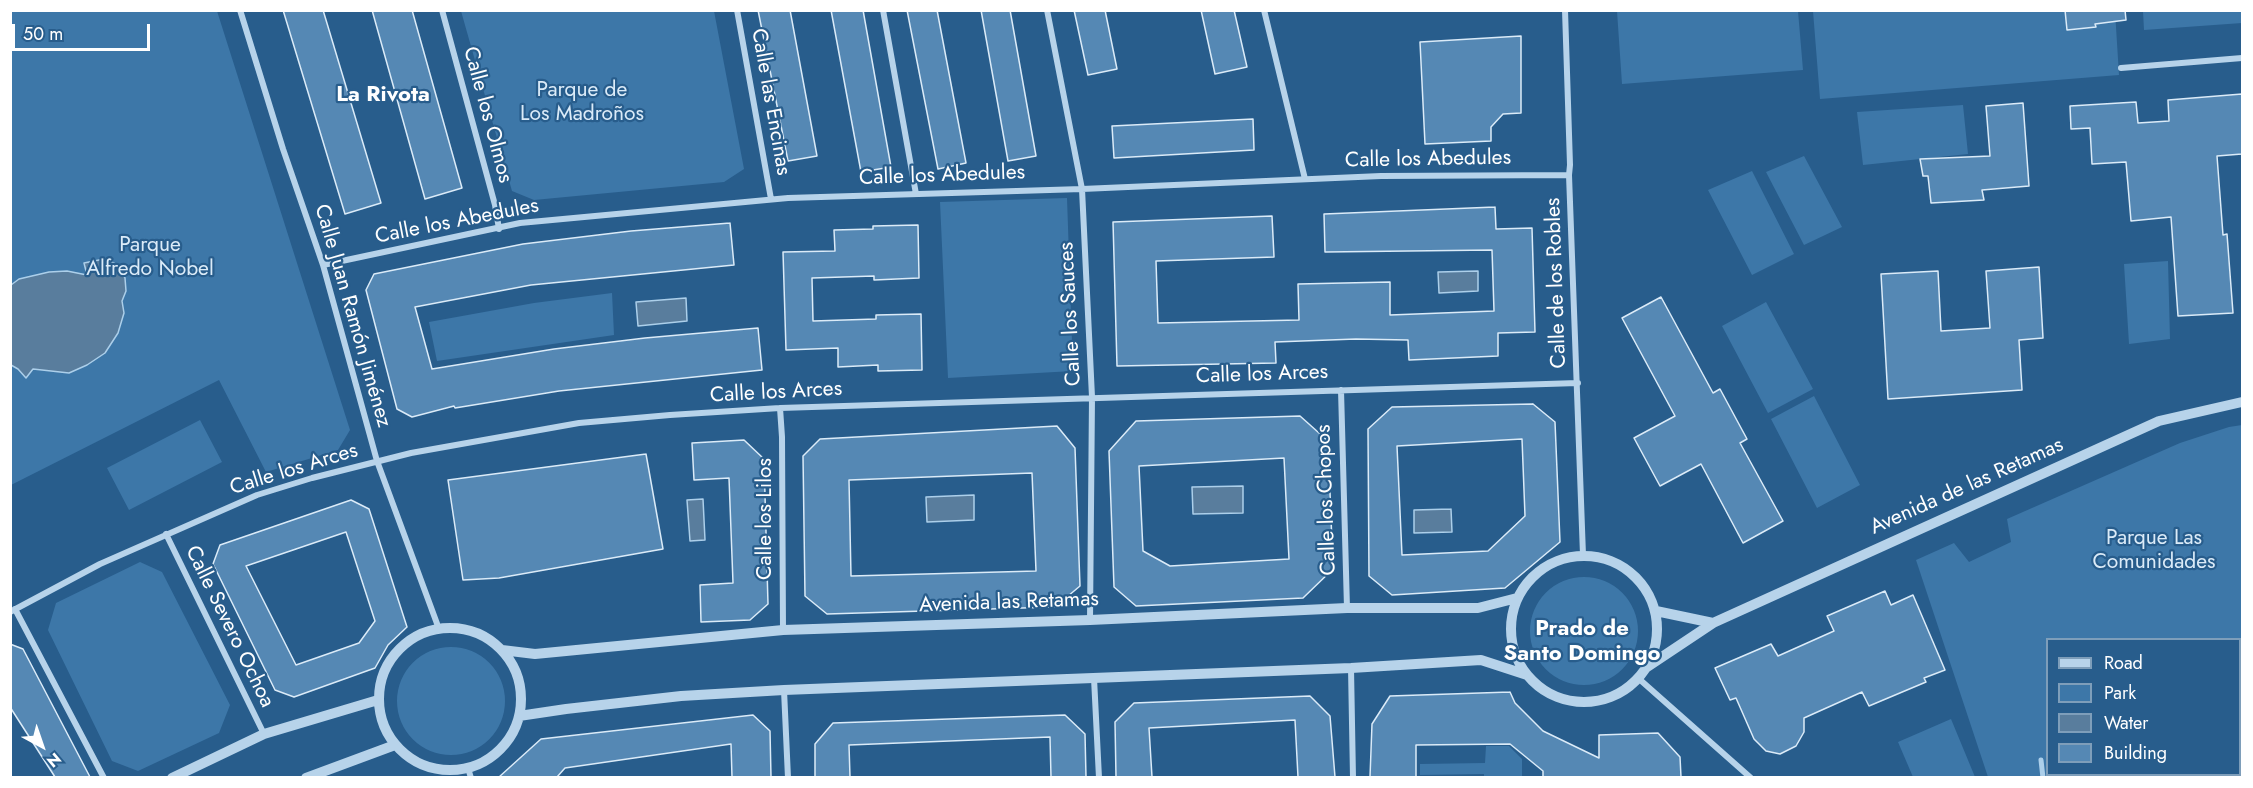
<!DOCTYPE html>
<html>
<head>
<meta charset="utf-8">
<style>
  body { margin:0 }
  #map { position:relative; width:2253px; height:788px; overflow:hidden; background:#285d8c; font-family:Jost,sans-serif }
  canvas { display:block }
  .frame { position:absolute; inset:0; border:12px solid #fff; pointer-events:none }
  .legend { position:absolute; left:2046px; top:638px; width:195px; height:138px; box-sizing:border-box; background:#285d8c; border:2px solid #7e9eba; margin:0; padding:8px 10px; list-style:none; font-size:18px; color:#fff }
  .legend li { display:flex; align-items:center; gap:12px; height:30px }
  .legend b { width:30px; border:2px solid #7e9eba }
  .north { position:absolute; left:12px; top:716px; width:60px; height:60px; -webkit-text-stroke:4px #285d8c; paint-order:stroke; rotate:140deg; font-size:16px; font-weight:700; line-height:24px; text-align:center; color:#fff }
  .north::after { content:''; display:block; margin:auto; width:21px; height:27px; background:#fff; clip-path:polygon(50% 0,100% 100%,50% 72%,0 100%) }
  .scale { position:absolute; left:12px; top:24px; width:138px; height:27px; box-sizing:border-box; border:3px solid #fff; border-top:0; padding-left:8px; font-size:18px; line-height:21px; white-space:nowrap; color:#fff; -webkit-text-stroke:4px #285d8c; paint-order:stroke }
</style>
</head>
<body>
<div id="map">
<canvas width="2253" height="788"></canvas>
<div class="frame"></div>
<ul class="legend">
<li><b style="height:8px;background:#b7d3ea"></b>Road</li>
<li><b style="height:16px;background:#3d77a8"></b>Park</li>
<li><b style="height:16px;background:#597d9d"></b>Water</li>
<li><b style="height:16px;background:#5588b4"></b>Building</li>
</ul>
<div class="north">N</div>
<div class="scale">50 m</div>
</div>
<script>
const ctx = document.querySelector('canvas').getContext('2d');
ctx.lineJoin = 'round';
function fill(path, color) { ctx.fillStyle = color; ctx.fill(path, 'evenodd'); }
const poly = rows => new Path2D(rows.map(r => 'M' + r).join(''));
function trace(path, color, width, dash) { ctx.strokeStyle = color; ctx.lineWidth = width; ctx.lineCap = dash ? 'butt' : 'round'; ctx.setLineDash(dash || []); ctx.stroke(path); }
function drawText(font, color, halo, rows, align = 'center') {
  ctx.font = font + ' Jost,sans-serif'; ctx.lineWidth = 4.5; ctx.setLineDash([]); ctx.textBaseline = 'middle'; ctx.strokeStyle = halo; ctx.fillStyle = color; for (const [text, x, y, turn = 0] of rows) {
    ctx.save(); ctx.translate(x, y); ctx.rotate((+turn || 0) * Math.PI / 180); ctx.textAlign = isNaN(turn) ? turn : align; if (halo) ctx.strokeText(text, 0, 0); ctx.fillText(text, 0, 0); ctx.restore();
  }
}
fill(poly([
  [11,11,217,11,350,430,338,450,266,472,219,380,11,485],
  [461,11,714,11,744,169,724,182,534,200,512,191],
  [1617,11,1798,11,1803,70,1622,84],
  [1813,11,2115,11,2119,75,1820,99],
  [2143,11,2242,11,2242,23,2144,30],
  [1963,105,1968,154,1863,165,1857,112],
  [1804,156,1842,227,1804,245,1766,172],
  [1752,171,1794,254,1752,275,1708,190],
  [1067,198,1073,371,948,378,940,202],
  [2168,261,2170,339,2129,344,2124,264],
  [612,293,614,335,437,361,429,322,534,303],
  [1766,302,1813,389,1768,413,1722,326],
  [1814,396,1860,485,1817,508,1771,419],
  [200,420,222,462,129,510,107,468],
  [2242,425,2242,777,1988,777,1916,560,1954,543,1969,562,2011,542,2007,519,2180,443,2229,427],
  [2048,640,2240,640,2240,774,2048,774],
  [140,562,162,572,230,705,219,733,138,771,112,761,48,630,56,603],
  '1530 631a54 54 0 1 1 108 0a54 54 0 1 1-108 0Z',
  '397 701a54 54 0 1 1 108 0a54 54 0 1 1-108 0Z',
  [1951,719,1975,777,1913,777,1898,742],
  [1486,746,1509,746,1522,759,1522,777,1484,777,1484,774,1420,775,1420,764,1485,763]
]), '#3d77a8');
const water = poly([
  [104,259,114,263,120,270,125,278,126,291,122,301,124,313,118,333,105,353,87,365,69,373,33,369,26,378,18,369,11,365,11,285,19,279,49,272,67,271,87,275,84,263,104,259],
  [1478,271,1478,291,1439,293,1438,272,1478,271],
  [686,298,687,321,638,326,636,302,686,298],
  [1243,486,1243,513,1193,514,1192,487,1243,486],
  [974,495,974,520,927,522,926,497,974,495],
  [703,499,705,540,690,541,687,500,703,499],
  [1451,509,1452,532,1414,533,1414,510,1451,509]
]);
fill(water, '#597d9d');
trace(water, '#accfea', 1.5);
trace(poly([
  [2041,760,2043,778]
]), '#accfea', 5);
const building = poly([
  [283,10,323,10,381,203,345,214,283,10],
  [372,10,412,10,462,188,425,199,372,10],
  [758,10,790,10,817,156,788,161,758,10],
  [831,10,863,10,891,167,861,172,831,10],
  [907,10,937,10,966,163,938,169,907,10],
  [981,10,1010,10,1036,156,1008,161,981,10],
  [1074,10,1105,10,1117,69,1088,75,1074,10],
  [1201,10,1234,10,1247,67,1215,74,1201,10],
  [2065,10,2125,10,2126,20,2095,24,2096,27,2067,30,2065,10],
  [1521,36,1521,113,1503,114,1491,127,1491,141,1425,144,1420,42,1521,36],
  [2242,94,2242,154,2217,156,2223,235,2227,234,2233,313,2178,316,2171,217,2131,221,2126,162,2092,164,2090,128,2071,129,2070,106,2136,102,2138,123,2169,121,2168,100,2242,94],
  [2023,103,2029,186,1982,190,1984,200,1931,203,1928,176,1923,176,1920,159,1990,156,1986,106,2023,103],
  [1253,119,1254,150,1114,158,1112,126,1253,119],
  [1495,207,1496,229,1532,228,1535,332,1498,333,1498,356,1409,360,1408,340,1356,339,1275,342,1276,363,1117,366,1113,222,1272,216,1274,257,1156,261,1158,323,1299,320,1298,284,1390,282,1390,315,1494,311,1492,250,1325,252,1324,214,1495,207],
  [730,223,734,265,531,285,415,307,432,369,554,349,645,338,758,328,762,370,559,391,455,408,454,406,412,417,397,409,366,290,374,274,523,244,631,231,730,223],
  [918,225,919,278,874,280,874,276,812,278,813,321,876,319,876,315,921,314,922,370,878,371,878,365,838,367,838,348,786,350,783,252,835,251,834,230,873,229,873,226,918,225],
  [2039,267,2043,338,2019,340,2022,390,1888,399,1881,274,1938,271,1941,331,1990,328,1986,271,2039,267],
  [1661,297,1713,393,1720,389,1747,439,1740,443,1783,521,1743,543,1701,464,1660,486,1634,438,1675,416,1622,318,1661,297],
  [1533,404,1555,422,1560,542,1505,588,1392,595,1369,576,1368,429,1392,407,1533,404],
  [1522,439,1525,516,1488,551,1402,555,1397,446,1522,439],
  [1300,416,1328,441,1333,569,1303,598,1136,606,1114,587,1109,451,1136,421,1300,416],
  [1284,458,1289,559,1170,566,1143,551,1139,466,1284,458],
  [1057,426,1075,448,1080,586,1055,607,827,614,805,596,803,456,820,439,1057,426],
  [1032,473,1036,571,851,576,849,480,1032,473],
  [744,440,764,459,768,604,750,620,701,622,700,585,733,583,729,478,694,480,692,443,744,440],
  [646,454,663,549,499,578,463,580,448,480,646,454],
  [351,500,369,509,407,627,388,645,375,668,294,697,275,690,213,564,220,545,351,500],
  [346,532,375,621,359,643,296,665,246,566,346,532],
  [1885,591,1891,605,1913,595,1945,670,1924,678,1926,682,1869,706,1862,692,1804,718,1804,732,1796,746,1780,754,1766,751,1754,739,1736,698,1730,700,1715,668,1771,644,1778,656,1834,631,1827,616,1885,591],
  [10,644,23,649,90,777,55,777,10,707,10,644],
  [1510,692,1515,703,1543,731,1599,758,1599,735,1658,733,1680,757,1681,777,1543,777,1543,771,1510,744,1416,745,1416,777,1370,777,1372,724,1390,696,1510,692],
  [1310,696,1330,716,1335,777,1298,777,1295,720,1149,728,1152,777,1116,777,1115,722,1134,703,1310,696],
  [753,715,770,731,771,777,732,777,731,744,565,768,557,777,499,777,541,739,753,715],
  [1065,715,1085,734,1086,777,1051,777,1050,737,849,745,850,777,815,777,815,744,833,723,1065,715]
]);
fill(building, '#5588b4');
trace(building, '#dbebf8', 1.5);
trace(poly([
  [240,10,283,149,323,265,377,461,439,629],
  [442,10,495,205,499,229],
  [737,10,771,199],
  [883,10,916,194],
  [1047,10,1082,189,1092,397,1090,620],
  [1264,10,1305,179],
  [1565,10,1570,165,1569,175,1583,555],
  [2121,68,2242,58],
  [323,265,520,223,788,198,1082,189,1381,176,1569,175],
  [1341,390,1347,608],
  [780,408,782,437,783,630],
  [166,534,264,734],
  [15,609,104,778],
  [10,612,100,564,257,495,312,478,411,453,579,423,670,415,780,408,1578,383],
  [1351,668,1353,778],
  [1094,678,1099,778],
  [1638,678,1751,778],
  [784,690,788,778],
  [468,768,471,778]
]), '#b7d3ea', 6);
trace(poly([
  '1511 629a73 73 0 1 1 146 0a73 73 0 1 1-146 0Z',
  [1656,611,1713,623],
  '379 699a71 71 0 1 1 142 0a71 71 0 1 1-142 0Z',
  [502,650,535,654,783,630,1090,620,1347,608,1478,608,1517,598],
  [1647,667,1713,623,2159,421,2242,402],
  [519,716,566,709,681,696,784,690,1351,668,1481,660,1527,675],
  [172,778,264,734,378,700],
  [306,778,395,745]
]), '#b7d3ea', 10);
drawText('21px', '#dbebf8', '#285d8c', [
  ["Parque de",582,91],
  ["Los Madroños",582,115],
  ["Parque",150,246],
  ["Alfredo Nobel",150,270],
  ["Parque Las",2154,539],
  ["Comunidades",2154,563]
]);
drawText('21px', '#fff', '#285d8c', [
  ["Calle las Encinas",770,102,80],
  ["Calle los Olmos",487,115,75],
  ["Calle los Abedules",1428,160,-1],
  ["Calle los Abedules",942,176,-2],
  ["Calle los Abedules",457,222,-11],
  ["Calle de los Robles",1557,283,-92],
  ["Calle los Sauces",1071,314,-93],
  ["Calle Juan Ramón Jiménez",352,316,74],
  ["Calle los Arces",1262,375,-2],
  ["Calle los Arces",776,393,-3],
  ["Calle los Arces",294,470,-17],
  ["Avenida de las Retamas",1967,487,-24],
  ["Calle los Chopos",1327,500,-92],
  ["Calle los Lilos",766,519,-90],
  ["Avenida las Retamas",1009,603,-2],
  ["Calle Severo Ochoa",229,627,64]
]);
drawText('bold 22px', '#fff', '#285d8c', [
  ["La Rivota",383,96],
  ["Prado de",1582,630],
  ["Santo Domingo",1582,655]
]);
</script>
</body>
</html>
